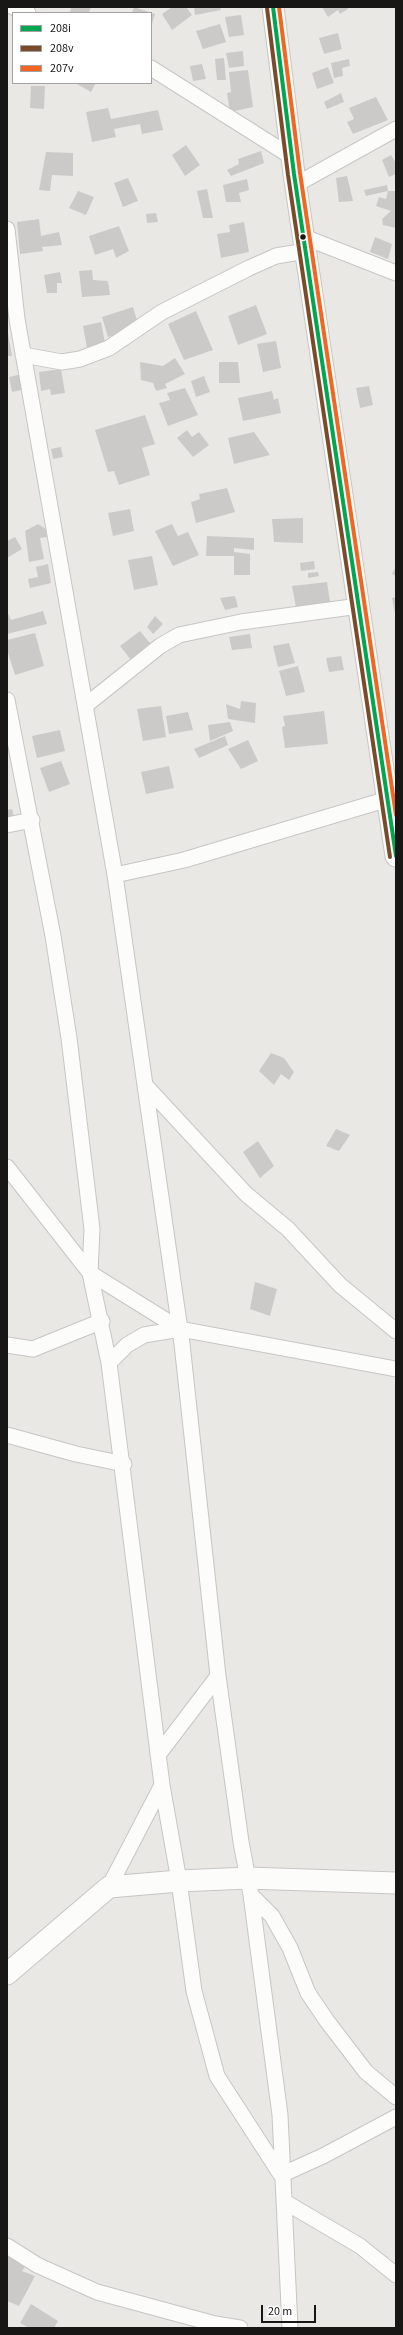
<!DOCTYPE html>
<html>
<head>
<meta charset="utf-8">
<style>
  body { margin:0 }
  #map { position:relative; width:403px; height:2335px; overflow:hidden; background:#eae8e5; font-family:"Source Sans 3",sans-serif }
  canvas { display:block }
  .frame { position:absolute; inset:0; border:8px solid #181716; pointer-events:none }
  .legend { position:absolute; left:12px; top:12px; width:140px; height:72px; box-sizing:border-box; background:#fff; border:1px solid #a3a2a2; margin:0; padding:5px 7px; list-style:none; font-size:12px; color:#181716 }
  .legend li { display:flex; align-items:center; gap:8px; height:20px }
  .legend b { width:20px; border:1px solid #a3a2a2 }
  .scale { position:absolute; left:261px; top:2305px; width:55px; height:18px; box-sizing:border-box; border:2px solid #181716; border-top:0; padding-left:5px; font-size:12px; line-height:14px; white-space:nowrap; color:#181716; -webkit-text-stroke:3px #fff; paint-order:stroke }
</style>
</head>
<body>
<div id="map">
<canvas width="403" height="2335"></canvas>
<div class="frame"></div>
<ul class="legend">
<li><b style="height:5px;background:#00a651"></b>208i</li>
<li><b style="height:5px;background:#7a4b2a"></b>208v</li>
<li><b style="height:5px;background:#f26522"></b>207v</li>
</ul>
<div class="scale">20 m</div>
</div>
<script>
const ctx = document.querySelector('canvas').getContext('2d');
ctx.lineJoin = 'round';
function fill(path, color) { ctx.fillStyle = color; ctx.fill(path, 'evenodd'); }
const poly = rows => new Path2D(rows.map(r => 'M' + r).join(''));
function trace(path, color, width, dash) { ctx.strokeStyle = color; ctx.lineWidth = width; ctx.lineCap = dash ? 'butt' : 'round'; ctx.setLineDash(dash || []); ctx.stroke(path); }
fill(poly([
  [71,7,91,7,89,13,70,13],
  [134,7,155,14,151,27,151,13,132,13],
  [172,7,186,7,192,15,172,30,162,14],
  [194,7,220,7,221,10,195,15],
  [322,7,347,7,348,9,340,14,338,10,328,17],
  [241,15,244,35,229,37,225,17],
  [220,24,226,42,203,49,196,31],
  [338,33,342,49,324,54,319,38],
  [243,51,244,66,229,68,226,53],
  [224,58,226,80,217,80,215,59],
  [349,59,350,66,342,68,343,76,334,78,331,63],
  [202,64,206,79,193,81,190,66],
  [328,67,334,83,317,89,312,73],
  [248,70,253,107,230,112,227,93,231,92,229,72],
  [75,83,96,83,91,92],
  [31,86,45,86,44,109,30,108],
  [341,93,344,102,327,109,324,102],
  [376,97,388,120,353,134,347,122,354,119,349,108],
  [108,108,111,119,158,110,163,130,142,134,140,124,114,129,116,137,92,142,86,112],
  [186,145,200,165,185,176,172,155],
  [261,151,264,163,231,176,227,170,239,164,238,159],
  [46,152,73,153,73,176,52,175,50,191,39,190],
  [391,155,396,163,396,174,389,177,382,160],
  [347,176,353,201,339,202,336,178],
  [128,178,138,201,123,207,114,183],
  [247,179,249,190,239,193,241,202,226,202,223,185],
  [387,185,388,191,396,191,396,228,383,225,382,219,391,211,376,206,379,197,386,199,388,191,366,196,364,190],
  [207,189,213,218,203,218,197,191],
  [78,191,94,197,86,215,69,208],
  [156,213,158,222,147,223,146,214],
  [39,219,41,236,59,232,62,245,42,247,43,251,20,254,17,222],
  [244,222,249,252,221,258,217,234,230,232,229,225],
  [119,226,129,251,116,258,113,249,95,255,89,236],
  [375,237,392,244,388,259,370,252],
  [92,270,93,280,108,281,110,295,82,297,79,271],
  [60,272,62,283,57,283,57,293,47,293,44,275],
  [256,305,267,334,238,345,228,316],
  [133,307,139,327,108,337,102,317],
  [196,311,213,350,184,360,168,324],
  [101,322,106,348,88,353,83,326],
  [7,333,8,333,12,356,7,356],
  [276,341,281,368,263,372,257,344],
  [175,358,185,374,165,384,167,388,156,391,153,383,141,380,140,362,163,366],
  [219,362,238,362,240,383,219,383],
  [61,369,65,393,51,395,50,389,41,391,39,372],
  [22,374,25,389,12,392,9,377],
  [204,376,210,392,196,397,191,381],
  [369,386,373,405,360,408,356,388],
  [185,388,198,415,168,426,159,403,170,400,167,393],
  [272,391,274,400,278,398,281,413,243,421,238,398],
  [145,415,155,444,142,448,150,475,119,485,114,471,108,472,95,430],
  [187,430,192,437,199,432,209,445,193,457,177,438],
  [254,432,270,455,234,464,228,438],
  [61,447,63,457,53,459,51,449],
  [227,488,235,512,196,523,191,502,200,499,199,494],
  [130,509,134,531,113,536,108,513],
  [303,518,303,543,274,542,272,519],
  [38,524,46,529,47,537,40,538,44,559,29,562,25,531],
  [172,524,178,536,188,532,199,555,173,566,155,531],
  [207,536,254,538,254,550,234,548,234,552,250,554,250,575,234,575,234,556,206,556],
  [15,537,22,549,7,558,7,541],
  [152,556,158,585,134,590,128,560],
  [314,561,315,569,301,571,300,563],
  [48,564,51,583,30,588,28,579,38,577,36,567],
  [396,566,396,576,392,574],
  [318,572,319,576,308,578,308,573],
  [327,582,331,609,297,613,292,586],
  [235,596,238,607,225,610,220,598],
  [396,597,396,613,395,613,392,598],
  [7,611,11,620,43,611,47,624,7,634],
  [155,616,163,624,153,634,147,627],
  [140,631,154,648,135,665,120,646],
  [35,633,44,666,15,675,7,650,7,640],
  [250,634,252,648,232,650,229,637],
  [289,643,295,663,278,667,273,646],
  [341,656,344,670,329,672,326,658],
  [298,666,305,692,286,696,279,671],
  [241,701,256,703,255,723,228,719,226,704,240,709],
  [161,706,166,737,143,741,137,709],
  [324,711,328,744,285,748,282,727,285,726,283,716],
  [188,712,193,730,169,734,166,716],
  [230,722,233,731,210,741,208,725],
  [60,730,65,751,37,758,32,736],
  [225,736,228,745,199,758,194,749],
  [248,740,258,761,241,769,228,749],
  [61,761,70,784,49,792,40,768],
  [169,766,174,788,146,794,141,772],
  [12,809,15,821,7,823,7,810],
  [271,1053,284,1058,294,1072,289,1080,281,1074,274,1085,259,1071],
  [336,1129,350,1135,339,1151,326,1146],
  [258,1141,274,1166,260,1178,243,1152],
  [255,1282,277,1289,270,1316,250,1309],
  [9,2256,27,2264,22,2271,35,2276,19,2306,7,2301,7,2260],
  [31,2304,58,2321,54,2328,29,2328,20,2323]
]), '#cccac8');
const street = poly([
  [13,7,28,13],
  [151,68,292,157],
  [297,184,396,129],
  [7,229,17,319,115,875,182,1344,218,1676,241,1842,251,1895,280,2115,290,2328],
  [304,237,396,273],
  [23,355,62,362,80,359,109,348,162,312,249,268,276,256,306,251],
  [7,700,53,936,69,1038,92,1229,90,1273,180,1329],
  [86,705,160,646,179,635,241,622,359,606],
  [7,825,32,820],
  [115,875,184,860,388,799],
  [145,1085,246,1194,288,1229,340,1285,396,1331],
  [7,1167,90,1273,109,1363,162,1785,109,1887],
  [7,1345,33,1349,102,1321],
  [109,1363,127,1345,144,1335,180,1329,396,1369],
  [7,1435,76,1454,124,1464],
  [158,1755,218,1676],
  [162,1785,179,1881,194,1991,217,2076,281,2175,323,2156,396,2117],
  [251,1895,272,1916,290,1948,308,1993,327,2021,366,2072,396,2097],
  [285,2202,360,2246,396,2275],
  [7,2246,37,2265,97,2292,215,2324,240,2328]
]);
const secondary = poly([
  [273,7,294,174,396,856],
  [7,1974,109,1887,179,1881,248,1878,396,1883]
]);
trace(street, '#c7c6c4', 17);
trace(secondary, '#c7c6c4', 23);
trace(street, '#fcfcfb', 15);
trace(secondary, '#fcfcfb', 21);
trace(poly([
  [273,7,294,174,396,856]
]), '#00a651', 4);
trace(poly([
  [267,8,288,175,390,857]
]), '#7a4b2a', 4);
trace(poly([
  [279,7,300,173,396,815]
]), '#f26522', 4);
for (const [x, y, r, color] of [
  [303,237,3.5,"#181716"]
]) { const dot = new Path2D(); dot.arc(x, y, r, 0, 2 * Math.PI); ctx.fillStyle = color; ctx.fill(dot); trace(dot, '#fff', 1.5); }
</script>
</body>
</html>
